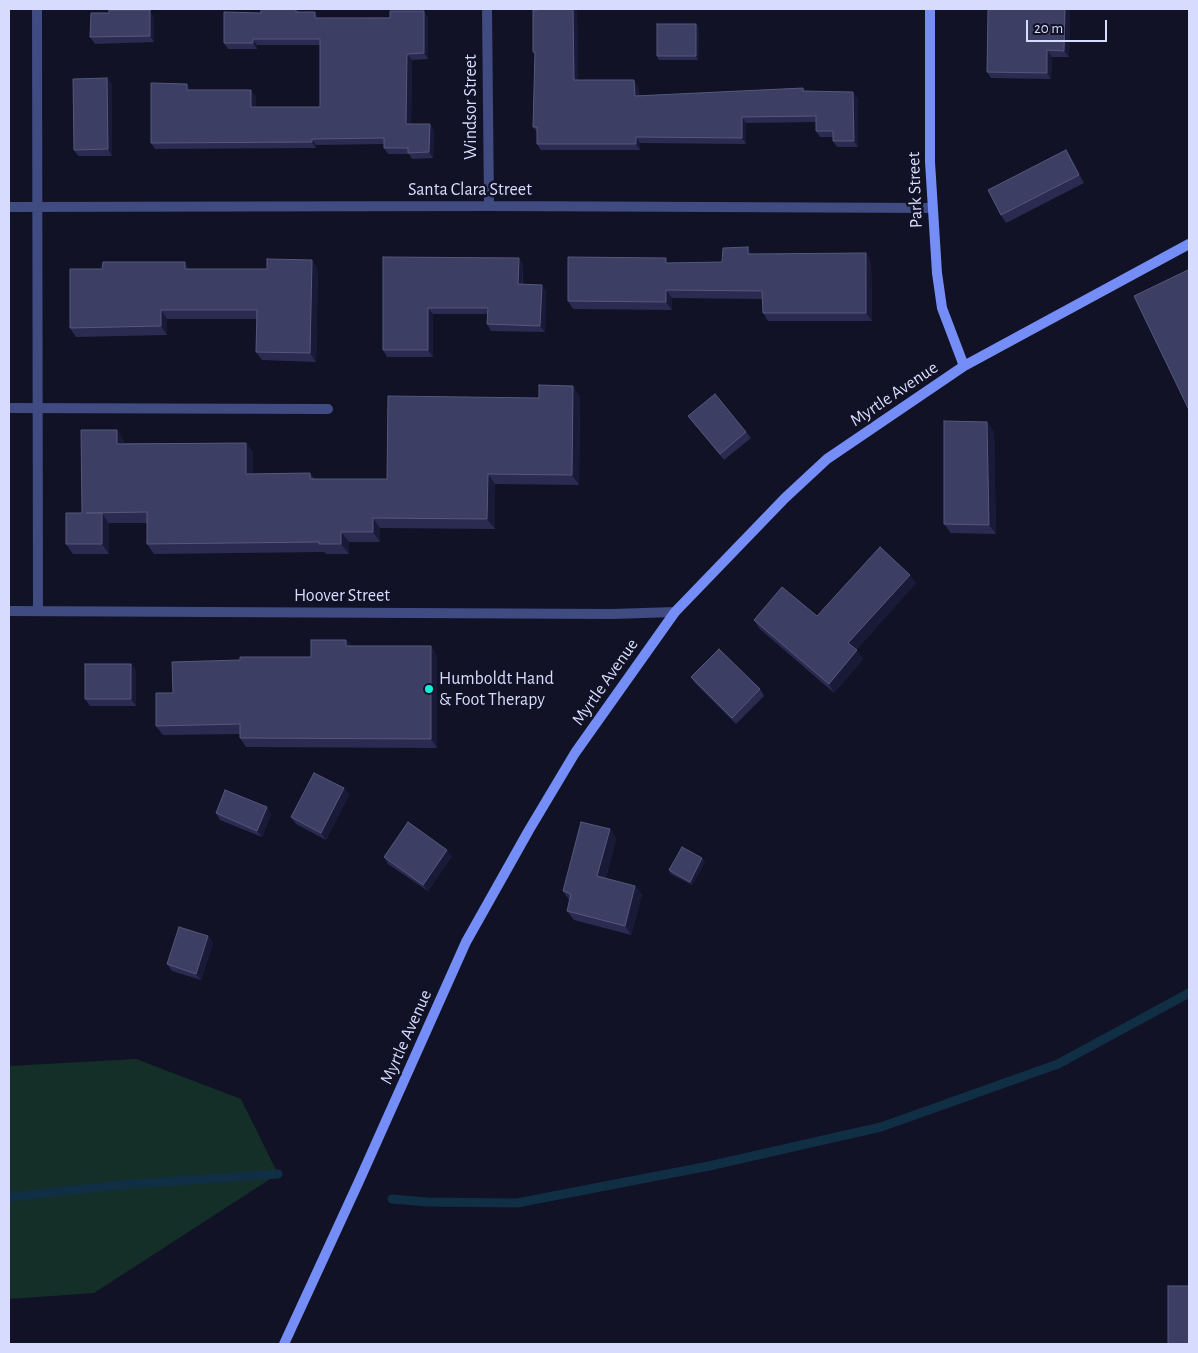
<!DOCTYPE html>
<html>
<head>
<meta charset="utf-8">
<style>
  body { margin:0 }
  #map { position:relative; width:1198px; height:1353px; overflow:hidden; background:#111225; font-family:"Alegreya Sans",sans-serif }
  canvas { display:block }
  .frame { position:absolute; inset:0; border:10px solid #d7dbfd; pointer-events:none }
  .scale { position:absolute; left:1026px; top:20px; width:81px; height:22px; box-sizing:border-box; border:2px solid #d7dbfd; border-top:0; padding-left:6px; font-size:15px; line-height:18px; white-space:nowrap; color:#d7dbfd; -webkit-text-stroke:4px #111225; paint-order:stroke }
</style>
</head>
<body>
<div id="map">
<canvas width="1198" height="1353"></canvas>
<div class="frame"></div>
<div class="scale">20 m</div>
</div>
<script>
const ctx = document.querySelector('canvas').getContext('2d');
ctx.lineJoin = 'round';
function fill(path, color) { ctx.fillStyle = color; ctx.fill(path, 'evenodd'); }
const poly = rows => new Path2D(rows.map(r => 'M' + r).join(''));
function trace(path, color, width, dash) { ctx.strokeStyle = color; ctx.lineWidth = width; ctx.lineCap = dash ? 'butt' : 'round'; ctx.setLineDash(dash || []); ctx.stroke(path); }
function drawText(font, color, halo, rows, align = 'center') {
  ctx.font = font + ' "Alegreya Sans",sans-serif'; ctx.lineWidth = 5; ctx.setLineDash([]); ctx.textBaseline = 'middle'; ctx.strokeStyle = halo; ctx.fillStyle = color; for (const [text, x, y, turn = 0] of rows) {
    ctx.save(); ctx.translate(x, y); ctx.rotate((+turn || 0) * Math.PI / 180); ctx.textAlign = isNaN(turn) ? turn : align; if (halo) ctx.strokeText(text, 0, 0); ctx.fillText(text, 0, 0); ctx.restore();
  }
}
fill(poly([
  [136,1059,241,1099,278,1174,94,1293,9,1299,9,1066]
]), '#142f28');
trace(poly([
  [9,1197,131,1184,278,1174],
  [392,1199,427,1202,517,1203,709,1166,881,1127,1058,1064,1189,993]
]), '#102f45', 9);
trace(poly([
  [9,408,328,409]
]), '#3f4b81', 10);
trace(poly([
  [37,9,38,611],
  [487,9,489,206],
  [9,207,489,206,932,208],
  [9,611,612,614,675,612]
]), '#3f4b81', 10);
trace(poly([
  [930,9,930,162,937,273,942,308,964,366],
  [284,1344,360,1179,466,942,529,830,575,753,675,612,785,498,827,459,964,366,1189,244]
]), '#758df6', 10);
fill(poly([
  [577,9,578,80,634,80,638,86,639,96,803,88,805,91,858,98,858,147,837,147,833,141,833,137,820,137,816,131,816,122,746,123,746,144,640,143,640,150,541,150,537,144,537,132,533,127,535,55,533,52,538,10],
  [988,9,1070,9,1069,57,1052,57,1051,79,991,78,987,72],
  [300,12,319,18,428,17,428,59,412,60,411,124,434,130,433,158,412,159,409,154,388,154,384,148,384,144,316,145,316,148,155,149,151,143,187,84,191,90,256,96,256,107,320,107,320,45,257,45,257,49,228,49,224,43,261,13],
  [109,13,154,17,154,42,95,44,90,37],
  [696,24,699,28,698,60,659,60,657,56],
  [107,78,112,84,112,156,78,156,74,150],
  [1066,150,1072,159,1084,183,1006,223,1001,215],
  [748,247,752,254,871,261,872,321,768,321,763,313,762,299,672,298,672,310,573,309,568,301,670,263,722,262],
  [383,257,523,264,523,284,546,291,545,332,491,331,487,324,487,314,433,314,433,357,387,357,383,350],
  [190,269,318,269,316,362,262,360,256,352,257,319,167,319,167,335,76,337,70,328],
  [580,396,579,485,495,484,495,529,380,528,380,542,349,542,349,554,326,554,324,552,154,554,147,544,147,523,109,523,109,554,73,554,66,544,82,513,117,430,124,441,124,443,246,443,253,453,253,474,310,473,314,479,387,479,539,398],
  [688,416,746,432,751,438,724,460],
  [994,431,996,534,951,533,944,524],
  [916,583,856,650,863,659,834,693,760,629,754,620,817,616],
  [346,640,351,646,431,646,437,656,437,748,246,747,240,738,240,734,163,735,156,726,173,693,240,660,311,657],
  [131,664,136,671,136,706,90,706,85,699],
  [691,677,760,689,764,696,736,724,695,683],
  [344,788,349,795,326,840,296,824,291,817],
  [267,807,271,814,262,837,220,820,216,813],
  [610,829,616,839,606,878,635,886,642,895,631,935,574,920,567,911,570,901,563,891],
  [452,856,428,891,388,864,384,857],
  [702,858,705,862,692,885,671,874,669,870],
  [208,936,213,943,201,980,172,971,167,964]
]), '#2b2b52');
fill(poly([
  [296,9,299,9,300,18,296,12],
  [573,9,577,9,578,86,574,80],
  [1065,9,1070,9,1069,57,1064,51],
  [150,10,154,17,154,42,150,36],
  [424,11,428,17,428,59,424,53],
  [315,12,319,18,315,18],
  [696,24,699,28,698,60,696,56],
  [253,39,257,45,257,49,253,43],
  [1047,50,1052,57,1051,79,1047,73],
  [407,54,412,60,411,130,406,124],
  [107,78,112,84,112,156,108,149],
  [634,80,638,86,639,102,635,96],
  [187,84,191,90,191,96,187,90],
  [251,90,256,96,256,113,251,107],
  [853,92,858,98,858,147,854,141],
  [742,117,746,123,746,144,742,138],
  [430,124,434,130,433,158,429,152],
  [636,137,640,143,640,150,636,144],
  [312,139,316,145,316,148,312,142],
  [1066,150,1072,159,1084,183,1079,175],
  [748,247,753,255,748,254],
  [866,253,871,261,872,321,866,313],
  [519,258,523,264,522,290,518,284],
  [312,260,318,269,316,362,310,353],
  [185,262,191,271,185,269],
  [542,285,546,291,545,332,540,326],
  [666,290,672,298,672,310,666,302],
  [428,308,433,314,433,357,428,350],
  [161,310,167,319,167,335,161,326],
  [573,386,580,396,579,485,572,475],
  [987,422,994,431,996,534,989,525],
  [117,430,124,441,124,454,117,444],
  [246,443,253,453,253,484,246,474],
  [488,474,495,484,495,529,487,519],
  [102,513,109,524,109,554,102,544],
  [373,518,380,528,380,542,373,532],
  [341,532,349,542,349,554,341,544],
  [910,575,916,583,854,652,848,643],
  [346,640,353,649,346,646],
  [431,646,437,656,437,748,431,739],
  [857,650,863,659,834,693,829,684],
  [131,664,136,671,136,706,131,699],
  [344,788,349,795,326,840,321,833],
  [267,807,271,814,262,837,257,831],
  [610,829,616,839,604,885,597,876],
  [447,850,452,856,428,891,423,885],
  [702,858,705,862,692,885,690,882],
  [635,886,642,895,631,935,625,926],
  [208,936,213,943,201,980,196,974]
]), '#191938');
const building = poly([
  [261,9,296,9,296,12,315,12,315,18,390,18,390,11,424,11,424,53,407,54,406,124,430,124,429,152,408,153,408,148,384,148,384,138,312,139,312,142,151,143,151,83,187,84,187,90,251,90,251,107,320,107,320,39,253,39,253,43,224,43,224,12,261,13,261,9],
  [538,9,573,9,574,80,634,80,635,96,803,88,803,91,853,92,854,141,833,141,833,131,816,131,816,116,742,117,742,138,636,137,636,144,537,144,537,127,533,127,535,52,533,52,533,10,538,10,538,9],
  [988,9,1065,9,1064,51,1047,50,1047,73,987,72,988,9],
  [109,10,150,10,150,36,90,37,91,13,109,13,109,10],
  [657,24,696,24,696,56,657,56,657,24],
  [107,78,108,149,74,150,73,79,107,78],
  [1066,150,1079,175,1001,215,988,190,1066,150],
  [748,247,748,254,866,253,866,313,763,313,762,291,666,290,666,302,568,301,568,257,666,258,666,263,722,262,723,248,748,247],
  [383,257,519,258,518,284,542,285,540,326,487,324,488,308,428,308,428,350,383,350,383,257],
  [267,259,312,260,310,353,256,352,257,310,161,310,161,326,70,328,70,269,102,269,103,262,185,262,185,269,267,269,267,259],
  [1188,270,1189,272,1189,410,1134,296,1188,270],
  [539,385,573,386,572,475,488,474,487,519,373,518,373,532,341,532,341,544,319,544,319,542,147,544,147,512,86,513,102,513,102,544,66,544,66,513,82,513,81,430,117,430,117,444,246,443,246,474,310,473,310,479,387,479,388,396,539,398,539,385],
  [715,394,746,432,720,454,688,416,715,394],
  [944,421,987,422,989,525,944,524,944,421],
  [880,547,910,575,848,643,857,650,829,684,754,620,782,587,817,616,880,547],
  [311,640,346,640,346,646,431,646,431,739,240,738,240,724,156,726,156,693,173,693,172,662,240,660,240,657,311,657,311,640],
  [719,649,760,689,732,718,691,677,719,649],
  [85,664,131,664,131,699,85,699,85,664],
  [314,773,344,788,321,833,291,817,314,773],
  [225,790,267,807,257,831,216,813,225,790],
  [408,822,447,850,423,885,384,857,408,822],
  [581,822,610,829,597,876,635,886,625,926,567,911,571,894,563,891,581,822],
  [682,847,702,858,690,882,669,870,682,847],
  [179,927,208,936,196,974,167,964,179,927],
  [1168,1286,1189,1286,1189,1344,1168,1344,1168,1286]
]);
fill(building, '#3d3e64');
trace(building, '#56577c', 1);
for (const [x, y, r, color] of [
  [429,689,5,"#10f0d6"]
]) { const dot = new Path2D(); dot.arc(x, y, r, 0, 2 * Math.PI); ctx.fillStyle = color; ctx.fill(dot); trace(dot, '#111225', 2); }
drawText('18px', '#d7dbfd', '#111225', [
  ["Windsor Street",471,107,-90],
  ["Santa Clara Street",470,190],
  ["Park Street",915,190,-92],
  ["Myrtle Avenue",894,394,-34],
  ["Hoover Street",342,596],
  ["Myrtle Avenue",605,682,-55],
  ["Myrtle Avenue",406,1037,-66]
]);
drawText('18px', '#d7dbfd', '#111225', [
  ["Humboldt Hand",439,679],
  ["& Foot Therapy",439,700]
], 'left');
</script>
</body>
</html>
